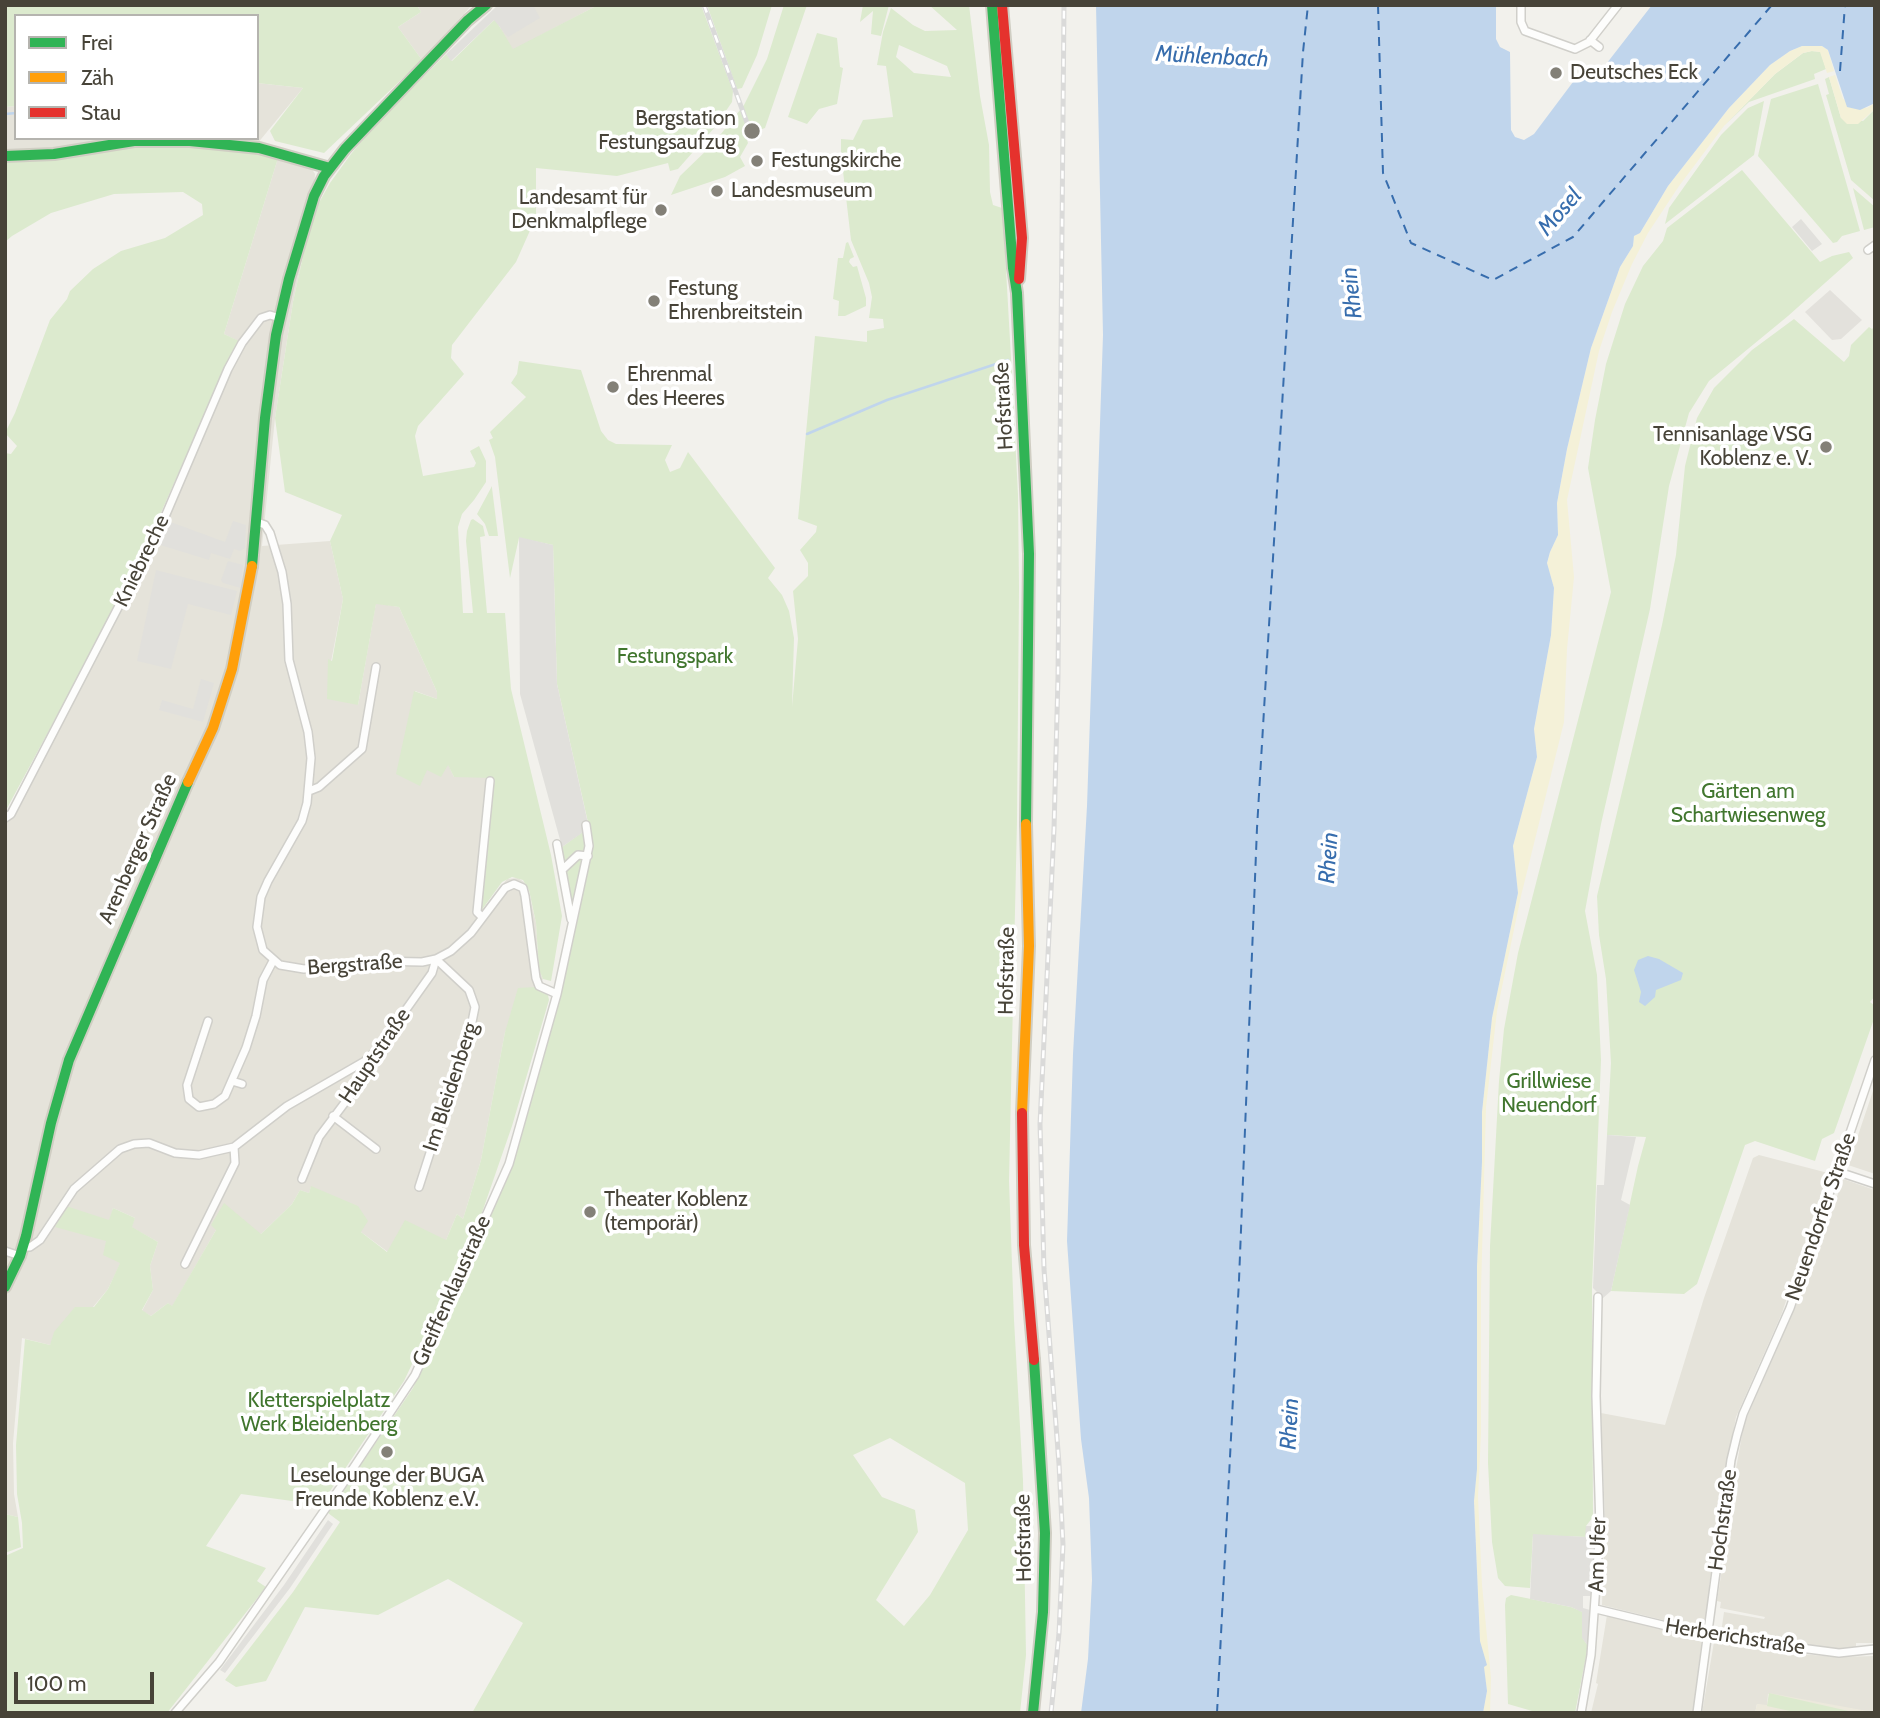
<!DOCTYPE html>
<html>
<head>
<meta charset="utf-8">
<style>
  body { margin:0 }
  #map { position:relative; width:1880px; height:1718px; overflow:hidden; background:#f2f1ec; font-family:Cabin,sans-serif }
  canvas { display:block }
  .frame { position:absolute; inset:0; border:7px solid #474338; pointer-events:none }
  .legend { position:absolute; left:14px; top:14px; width:245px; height:126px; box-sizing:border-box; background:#fff; border:2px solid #b5b4af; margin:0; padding:9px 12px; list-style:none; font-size:21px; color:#474338 }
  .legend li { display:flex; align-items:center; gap:14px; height:35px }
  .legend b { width:35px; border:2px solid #b5b4af }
  .scale { position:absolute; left:14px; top:1672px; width:140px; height:32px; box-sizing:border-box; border:4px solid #474338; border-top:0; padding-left:9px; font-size:21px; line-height:24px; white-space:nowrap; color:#474338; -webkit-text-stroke:5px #fff; paint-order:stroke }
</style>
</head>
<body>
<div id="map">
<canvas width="1880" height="1718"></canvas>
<div class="frame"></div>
<ul class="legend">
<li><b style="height:9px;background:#30b455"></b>Frei</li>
<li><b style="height:9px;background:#ff9f0a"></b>Zäh</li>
<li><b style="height:9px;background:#e5322d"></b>Stau</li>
</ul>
<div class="scale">100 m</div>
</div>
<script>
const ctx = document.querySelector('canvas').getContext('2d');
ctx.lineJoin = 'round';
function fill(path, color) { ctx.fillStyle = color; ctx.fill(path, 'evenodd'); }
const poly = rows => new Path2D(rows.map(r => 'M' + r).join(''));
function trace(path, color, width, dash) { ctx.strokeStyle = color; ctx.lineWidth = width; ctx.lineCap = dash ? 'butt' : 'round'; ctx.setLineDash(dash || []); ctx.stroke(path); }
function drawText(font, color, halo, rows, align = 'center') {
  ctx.font = font + ' Cabin,sans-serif'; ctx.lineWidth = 7; ctx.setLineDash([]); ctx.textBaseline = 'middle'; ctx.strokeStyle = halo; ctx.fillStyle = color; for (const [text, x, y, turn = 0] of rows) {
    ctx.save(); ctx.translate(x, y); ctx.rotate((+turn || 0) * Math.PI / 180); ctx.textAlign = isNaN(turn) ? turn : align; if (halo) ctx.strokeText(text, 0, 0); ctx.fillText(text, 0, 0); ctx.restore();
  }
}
fill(poly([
  [417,5,472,5,422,60,398,27,421,12],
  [498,5,598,5,513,50,501,34],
  [257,83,303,88,257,144,200,138,257,138],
  [16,106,16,138,124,138,66,149,5,152,5,107],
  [278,158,310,166,315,174,312,215,293,302,275,418,262,546,330,541,343,599,331,662,358,705,376,603,399,607,437,692,437,699,415,691,427,770,448,764,454,777,493,777,482,910,507,879,518,878,527,884,536,923,539,970,543,979,505,1032,481,1160,463,1219,457,1214,446,1240,388,1252,361,1232,311,1187,309,1193,300,1190,292,1204,261,1234,216,1230,172,1307,168,1303,151,1316,142,1311,153,1290,150,1266,158,1242,131,1227,135,1218,113,1208,106,1241,121,1262,108,1289,93,1307,75,1308,50,1345,22,1338,13,1443,14,1494,18,1517,5,1514,5,818,132,583,240,342,224,334],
  [1875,1085,1875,1174,1848,1165],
  [1759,1155,1828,1173,1782,1313,1736,1417,1726,1472,1720,1513,1722,1514,1709,1585,1711,1586,1704,1630,1602,1605,1605,1521,1601,1413,1665,1425,1704,1298,1753,1158],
  [1843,1179,1875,1190,1875,1643,1856,1643,1856,1649,1828,1648,1721,1633,1724,1612,1764,1619,1765,1617,1720,1608,1721,1602,1717,1601,1731,1512,1734,1512,1738,1489,1733,1487,1734,1480,1744,1424,1796,1305,1804,1281,1808,1282],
  [1607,1615,1702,1639,1693,1713,1591,1713,1598,1684,1596,1683],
  [1714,1642,1736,1643,1800,1654,1837,1657,1875,1656,1875,1713,1768,1694,1767,1706,1757,1704,1755,1713,1702,1713]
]), '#e5e3da');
fill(poly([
  [1830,290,1862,320,1841,339,1832,340,1805,312]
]), '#e3e1dc');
fill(poly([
  [1769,1693,1867,1711,1866,1713,1755,1713,1757,1704,1767,1705]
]), '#ece9dc');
fill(poly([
  [5,5,417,5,421,12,398,27,422,60,324,153,275,141,270,131,303,88,257,83,257,16,16,16,16,106,5,107],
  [598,5,701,5,733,91,732,102,715,127,678,169,670,171,668,163,617,176,536,168,536,217,516,262,452,345,451,358,464,374,418,426,415,436,423,476,474,467,476,463,470,451,479,446,486,461,486,482,474,500,462,514,458,527,463,613,473,613,466,541,467,531,471,520,473,519,483,526,485,536,480,537,487,613,505,613,511,689,551,855,562,916,551,981,543,979,539,970,536,923,529,890,523,880,512,877,502,882,481,911,488,848,488,823,492,778,454,777,448,765,441,777,427,770,420,786,396,774,414,691,437,699,437,692,399,607,376,604,358,705,327,699,328,659,332,661,343,599,330,541,342,515,285,492,275,418,293,302,312,215,330,183,351,154,373,128,446,54,452,61,495,19,513,49],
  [707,5,772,5,757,55,742,88,737,89],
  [784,5,807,5,765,128,756,131,753,124,743,128,748,143,740,157,745,166,725,177,671,195,680,176,713,144,744,105,767,59],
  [863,5,889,5,881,36,871,34,873,11,860,22],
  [929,5,969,5,980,96,989,145,990,192,993,205,1002,208,1003,216,1012,376,1018,495,1019,588,1017,821,1009,1181,1014,1320,1023,1480,1026,1655,1020,1713,472,1713,523,1623,448,1579,378,1615,305,1607,266,1681,236,1687,225,1680,293,1592,340,1522,328,1513,413,1388,511,1164,546,1045,576,924,562,847,589,827,557,684,553,545,519,538,510,578,495,457,489,440,493,438,490,432,526,397,511,383,517,374,519,361,581,370,601,431,608,440,616,444,672,445,665,460,670,472,680,468,688,452,775,568,768,578,782,595,789,611,794,638,792,707,798,639,793,591,808,576,808,563,800,550,816,532,817,526,798,519,815,336,867,342,867,331,884,328,883,319,869,318,872,297,869,283,851,240,841,154,841,139,853,140,863,120,893,117,886,66,877,65,883,32,891,8,913,25,925,31,957,30],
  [899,45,947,66,951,77,914,73,896,57],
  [890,1438,965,1483,968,1530,930,1595,904,1626,876,1600,918,1532,915,1510,882,1497,853,1455],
  [817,33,837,38,840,67,843,68,837,104,819,109,807,124,788,117],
  [1812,51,1821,52,1826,69,1814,74,1815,79,1749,102,1724,126,1775,74,1803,53],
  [1829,77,1841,118,1863,121,1875,109,1875,201,1851,180,1826,95,1829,94,1825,79],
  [1818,84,1860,231,1842,236,1837,242,1833,243,1758,156,1771,99],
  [1764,101,1754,155,1665,224,1669,208,1721,135,1748,108],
  [175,145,250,151,278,158,224,334,241,342,195,436,135,571,5,812,5,453,11,454,17,446,5,433,15,413,50,320,67,299,70,291,93,269,121,251,165,238,203,215,202,204,183,192,114,194,51,213,12,236,5,242,5,161,63,158,127,146],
  [1742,170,1820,262,1832,256,1849,252,1853,258,1788,316,1709,381,1689,413,1669,486,1650,609,1601,824,1585,911,1597,975,1601,1060,1592,1289,1593,1517,1586,1526,1586,1537,1533,1535,1530,1588,1505,1586,1498,1578,1492,1542,1488,1463,1490,1246,1499,1081,1504,1029,1518,953,1611,592,1588,468,1595,420,1606,364,1625,304,1643,266,1663,241,1667,228],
  [1853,188,1875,207,1875,227,1864,230],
  [848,242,854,257,850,259,849,262,853,267,857,266,866,298,866,306,845,316,838,316,839,301,833,299,838,258,843,258,846,243],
  [1794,319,1844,362,1849,356,1851,345,1869,327,1872,329,1875,326,1875,996,1870,1002,1875,1006,1875,1016,1834,1133,1822,1139,1815,1161,1755,1141,1745,1145,1697,1284,1684,1294,1611,1291,1638,1166,1646,1137,1607,1135,1611,1063,1606,979,1599,935,1597,896,1662,625,1676,555,1685,466,1697,418,1714,388,1752,350],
  [492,486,492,488,498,536,489,536,485,524,477,514],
  [536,987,548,995,549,1000,512,1126,477,1227,404,1381,324,1500,317,1498,314,1504,241,1494,206,1546,266,1568,257,1581,266,1587,167,1713,5,1713,5,1556,23,1548,22,1523,17,1494,16,1445,25,1339,50,1345,54,1332,75,1307,94,1307,108,1289,120,1263,103,1255,106,1241,55,1227,66,1206,109,1220,113,1208,135,1218,132,1227,158,1242,150,1266,153,1290,142,1310,151,1316,168,1303,172,1306,216,1230,211,1225,224,1203,261,1234,292,1204,300,1190,309,1193,311,1186,358,1206,368,1221,361,1232,387,1252,405,1220,446,1240,457,1214,463,1219,481,1160,505,1032,518,988],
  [5,1514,18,1517,21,1547,5,1553],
  [1511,1595,1571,1607,1583,1612,1582,1637,1588,1646,1575,1713,1539,1713,1508,1704,1505,1605,1506,1598],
  [1769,1693,1853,1712,1853,1713,1799,1713,1767,1706]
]), '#dceace');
fill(poly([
  [1802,46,1822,46,1828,50,1834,71,1827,73,1820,52,1812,51,1803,53,1775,74,1724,126,1679,186,1648,233,1632,264,1612,312,1599,351,1567,500,1574,577,1567,649,1564,722,1521,896,1497,1011,1486,1107,1481,1290,1481,1433,1478,1497,1482,1585,1491,1678,1490,1713,1483,1713,1487,1691,1480,1641,1474,1501,1477,1469,1477,1266,1482,1162,1482,1112,1492,1018,1518,893,1513,846,1537,757,1534,730,1551,635,1554,588,1547,564,1550,552,1558,535,1557,503,1567,449,1591,348,1620,267,1633,246,1634,236,1640,233,1668,186,1729,108,1770,65,1790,51],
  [1835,75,1843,99,1867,108,1875,103,1875,109,1858,124,1847,124,1841,118,1829,77]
]), '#f4f1d8');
fill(poly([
  [498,5,533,5,540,18,508,37,494,20,451,61,446,54],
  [1801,219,1822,244,1812,251,1792,227],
  [168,521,225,542,233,521,246,525,245,548,240,551,234,549,230,559,211,553,209,560,157,544],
  [519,537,553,545,557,684,589,828,562,847,520,694],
  [228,561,243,565,241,588,223,583,221,580],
  [156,570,237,591,231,615,188,604,171,669,137,661],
  [201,679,214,683,203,722,159,710,162,700,193,709],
  [1607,1135,1636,1137,1621,1200,1630,1205,1611,1291,1603,1298,1593,1288,1597,1185,1604,1185],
  [328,1520,333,1524,290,1588,225,1673,220,1670,284,1585],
  [1586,1526,1596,1526,1593,1591,1590,1596,1583,1596,1583,1608,1590,1610,1593,1614,1588,1646,1582,1638,1582,1612,1571,1607,1530,1599,1533,1534,1585,1537]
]), '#e1e0dc');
fill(poly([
  [1096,5,1496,5,1496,39,1500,47,1510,52,1511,130,1515,137,1524,140,1534,134,1579,74,1594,76,1600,72,1652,5,1875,5,1875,103,1860,110,1847,107,1828,50,1822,46,1802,46,1790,51,1770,65,1729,108,1668,186,1640,233,1634,236,1633,246,1620,267,1591,348,1567,449,1557,503,1558,535,1550,552,1547,563,1554,588,1551,635,1534,729,1537,757,1513,846,1518,893,1492,1018,1482,1112,1482,1162,1477,1266,1477,1469,1474,1501,1480,1641,1487,1665,1484,1667,1487,1691,1483,1713,1081,1713,1088,1659,1092,1580,1089,1498,1081,1439,1067,1241,1073,1054,1087,806,1103,335],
  [1648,956,1659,959,1683,973,1681,980,1656,990,1655,997,1645,1006,1639,1002,1641,992,1634,970,1638,960]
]), '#c0d5ec');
trace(poly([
  [5,114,16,113],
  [807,434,887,400,1008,360]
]), '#c0d5ec', 2.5);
trace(poly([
  [1378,5,1383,173,1411,243,1493,280,1573,237,1772,5],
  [1840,71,1845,5],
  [1217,1713,1239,1280,1257,828,1303,52,1308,5]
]), '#376dad', 2, [9, 7]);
const street = poly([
  [1521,5,1521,22,1525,31,1575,49,1589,42,1618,5],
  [1590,40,1599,47],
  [1868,250,1875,245],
  [257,522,265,525,270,533,282,572,287,604,289,660,308,732,311,758,307,803,302,821,268,881,261,897,257,927,263,950,280,965,304,969,375,961,422,962,436,959,451,951,471,933,505,888,514,884,523,888,525,896,536,978,539,986,557,994],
  [309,791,319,787,362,749,376,667],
  [5,818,11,814,164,519,228,369,242,343,261,318,270,315,280,318],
  [557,844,571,919],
  [563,869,578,855,588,856],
  [482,917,477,912,490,781],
  [208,1021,187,1085,189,1099,199,1107,214,1104,225,1096,246,1048,256,1016,263,980,273,961],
  [232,1081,242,1084],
  [333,1116,376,1149],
  [1836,1171,1875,1184],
  [302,1179,319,1137,358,1085,369,1065,369,1057],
  [23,1247,30,1247,40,1240,74,1189,120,1149,134,1144,149,1143,175,1153,199,1155,234,1147,287,1106,365,1061,378,1049,432,973,436,959,469,990,475,1007,472,1022,419,1187],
  [5,1251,20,1256],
  [185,1264,235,1163,234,1147],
  [1596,1609,1708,1636,1839,1653,1875,1649],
  [175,1713,219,1662,342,1485,415,1375,509,1164,557,994,589,846,586,825],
  [1581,1713,1591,1655,1600,1528,1596,1396,1598,1297],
  [1697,1713,1731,1460,1737,1435,1743,1414,1790,1308,1875,1060]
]);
const fast = poly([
  [992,5,1013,268,1017,293,1029,554,1026,824],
  [5,156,54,154,134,141,190,141,259,148,330,168],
  [252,566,265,418,276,335,289,279,314,196,324,176,345,149,468,20,486,5],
  [5,1287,20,1256,26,1236,51,1123,69,1060,188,782],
  [1033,1713,1043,1612,1045,1533,1034,1360]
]);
const slow = poly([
  [188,782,213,728,232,669,252,566],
  [1022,1113,1029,946,1026,824]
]);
const jam = poly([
  [1002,5,1022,238,1019,279],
  [1022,1113,1024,1245,1034,1360]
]);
trace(street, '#d0cfca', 10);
trace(fast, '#d0cec3', 14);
trace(slow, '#d0cec3', 14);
trace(jam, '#d0cec3', 14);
trace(street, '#fdfdfc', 7);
trace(fast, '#30b455', 10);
trace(slow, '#ff9f0a', 10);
trace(jam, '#e5322d', 10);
const rail = poly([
  [704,5,750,131],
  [1051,1713,1059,1633,1063,1545,1059,1464,1044,1269,1040,1124,1054,829,1058,677,1064,5]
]);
trace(rail, '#dadad9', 5);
trace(rail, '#fff', 2.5, [8]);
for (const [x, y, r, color] of [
  [1556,73,7,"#838077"],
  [752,131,9,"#838077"],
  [757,161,7,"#838077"],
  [717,191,7,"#838077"],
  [661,210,7,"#838077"],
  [654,301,7,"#838077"],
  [613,387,7,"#838077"],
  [1826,447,7,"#838077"],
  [590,1212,7,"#838077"],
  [387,1452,7,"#838077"]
]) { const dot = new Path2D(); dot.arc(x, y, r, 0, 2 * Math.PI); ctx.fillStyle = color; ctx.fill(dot); trace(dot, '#fff', 2.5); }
drawText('21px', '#474338', '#fff', [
  ["Deutsches Eck",1570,73],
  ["Bergstation",736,119,"right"],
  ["Festungsaufzug",736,143,"right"],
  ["Festungskirche",771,161],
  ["Landesmuseum",731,191],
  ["Landesamt für",647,198,"right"],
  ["Denkmalpflege",647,222,"right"],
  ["Festung",668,289],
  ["Ehrenbreitstein",668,313],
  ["Ehrenmal",627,375],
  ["des Heeres",627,399],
  ["Tennisanlage VSG",1812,435,"right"],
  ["Koblenz e. V.",1812,459,"right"],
  ["Theater Koblenz",604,1200],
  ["(temporär)",604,1224],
  ["Leselounge der BUGA",387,1476,"center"],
  ["Freunde Koblenz e.V.",387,1500,"center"]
], 'left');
drawText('21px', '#474338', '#fff', [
  ["Hofstraße",1004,406,-93],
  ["Kniebreche",142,561,-64],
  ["Arenberger Straße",138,849,-66],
  ["Bergstraße",355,965,-4],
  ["Hofstraße",1007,971,-89],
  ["Hauptstraße",375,1056,-56],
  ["Im Bleidenberg",451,1087,-72],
  ["Neuendorfer Straße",1821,1217,-71],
  ["Greiffenklaustraße",452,1291,-66],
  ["Hochstraße",1723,1520,-82],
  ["Hofstraße",1024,1538,-91],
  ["Am Ufer",1598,1555,-88],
  ["Herberichstraße",1735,1637,9]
]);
drawText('21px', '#41762e', '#fff', [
  ["Festungspark",675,657],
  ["Gärten am",1748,792],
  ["Schartwiesenweg",1748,816],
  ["Grillwiese",1549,1082],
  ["Neuendorf",1549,1106],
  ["Kletterspielplatz",319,1401],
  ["Werk Bleidenberg",319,1425]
]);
drawText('italic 23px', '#376dad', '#fff', [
  ["Mühlenbach",1212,57,3],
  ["Mosel",1560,212,-49],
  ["Rhein",1352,293,-96],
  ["Rhein",1329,858,-86],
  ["Rhein",1290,1424,-87]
]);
</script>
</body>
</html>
